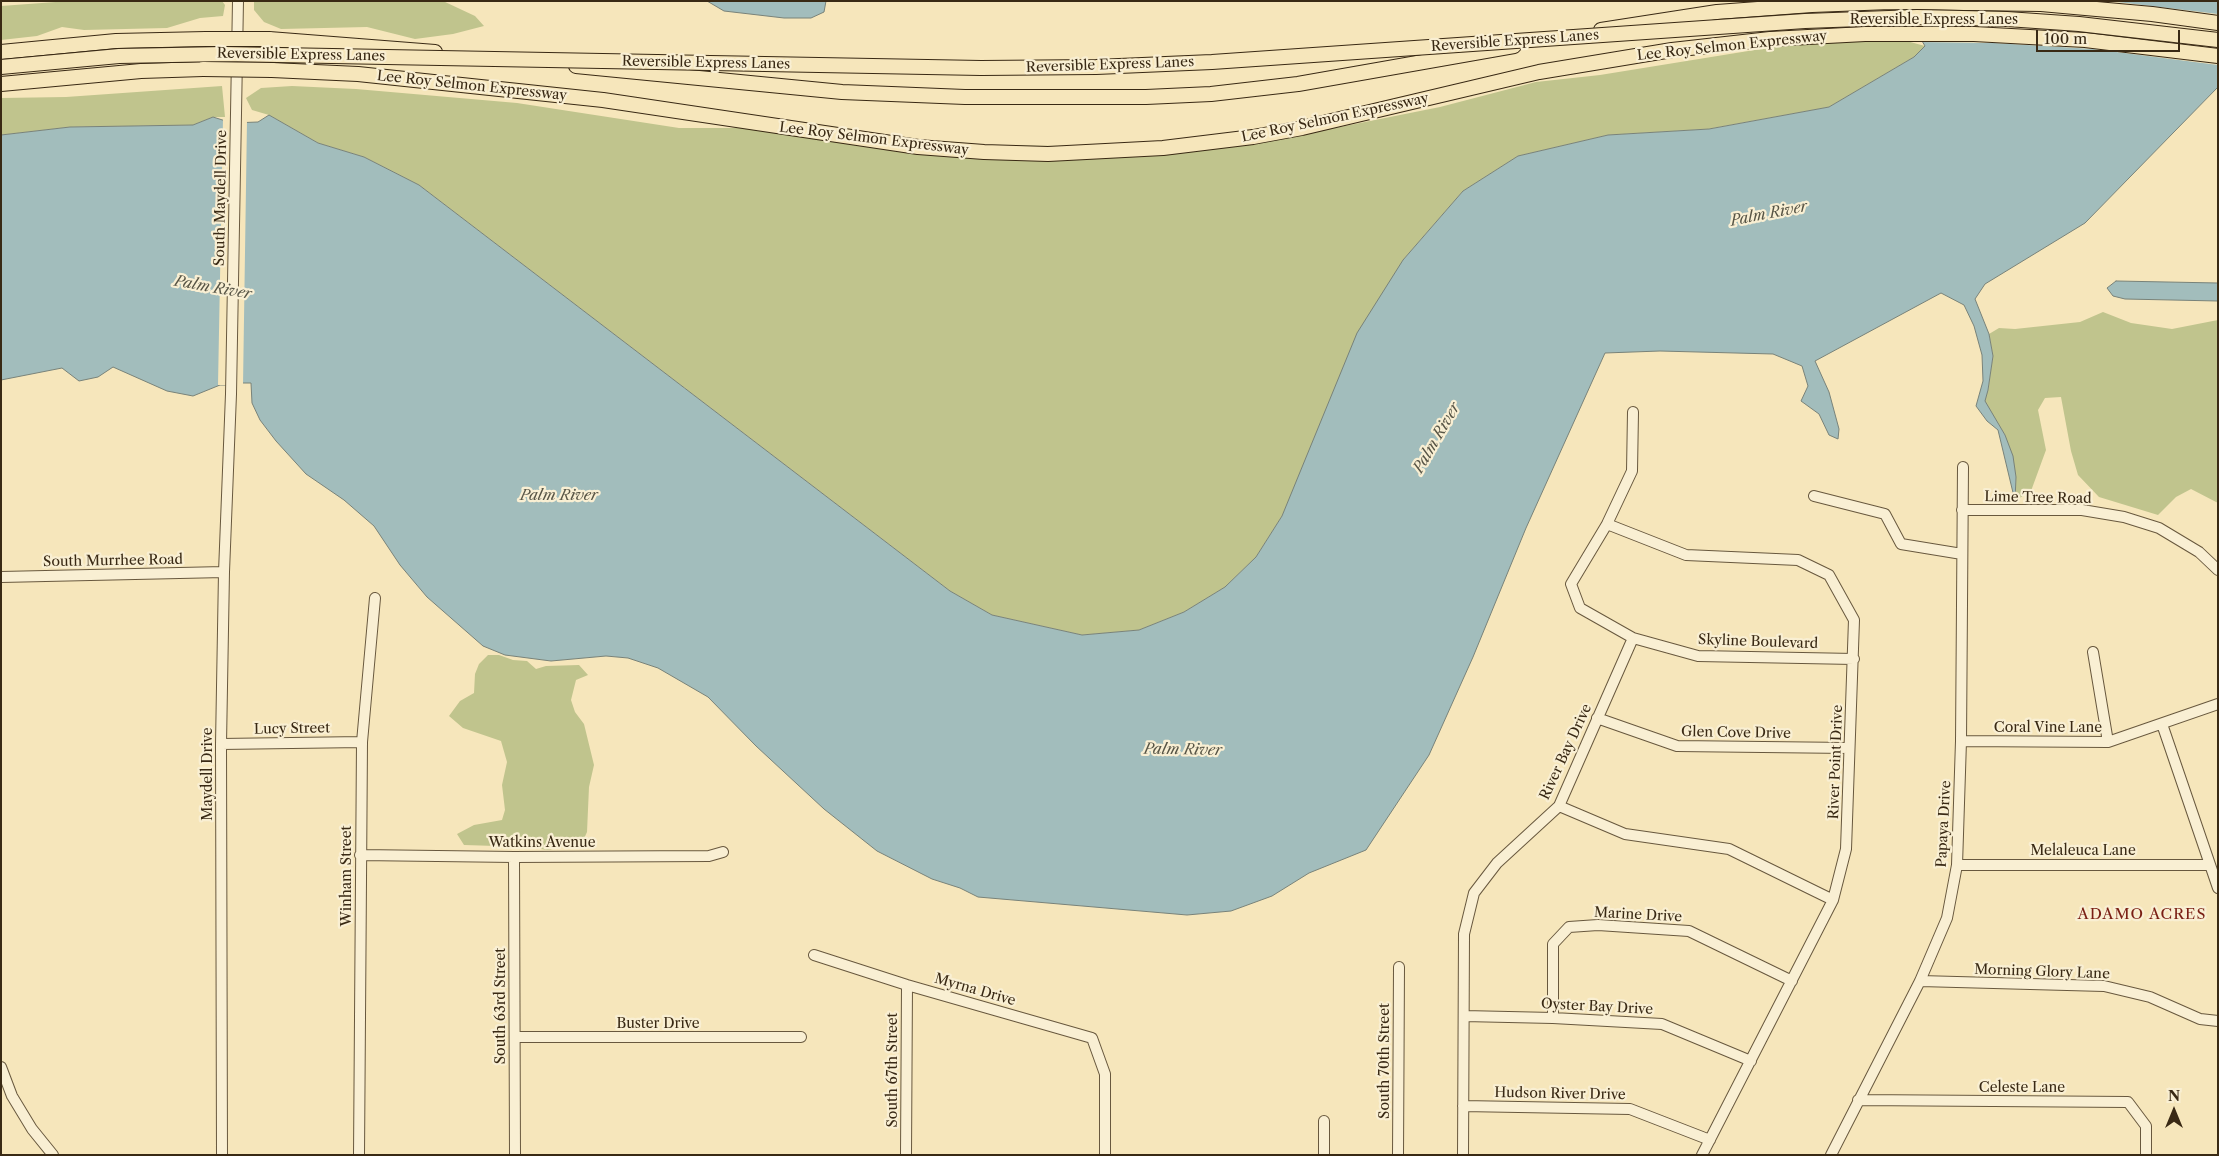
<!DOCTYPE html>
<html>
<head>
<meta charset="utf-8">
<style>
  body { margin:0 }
  #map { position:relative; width:2219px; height:1156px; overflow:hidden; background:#f6e6bb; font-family:"Libre Caslon Text",serif }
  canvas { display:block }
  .frame { position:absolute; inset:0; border:2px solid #392914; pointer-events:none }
  .north { position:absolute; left:2149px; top:1086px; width:50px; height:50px; -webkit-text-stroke:4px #f9efd3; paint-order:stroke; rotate:0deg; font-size:14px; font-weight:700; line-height:20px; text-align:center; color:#392914 }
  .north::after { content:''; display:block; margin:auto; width:18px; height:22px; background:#392914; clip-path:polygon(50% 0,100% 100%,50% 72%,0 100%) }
  .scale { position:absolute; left:2036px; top:30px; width:144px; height:22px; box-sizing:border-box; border:2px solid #392914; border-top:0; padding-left:6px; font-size:15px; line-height:18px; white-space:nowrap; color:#392914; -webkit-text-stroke:4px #f9efd3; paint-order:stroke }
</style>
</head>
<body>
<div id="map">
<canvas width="2219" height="1156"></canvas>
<div class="frame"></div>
<div class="north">N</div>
<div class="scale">100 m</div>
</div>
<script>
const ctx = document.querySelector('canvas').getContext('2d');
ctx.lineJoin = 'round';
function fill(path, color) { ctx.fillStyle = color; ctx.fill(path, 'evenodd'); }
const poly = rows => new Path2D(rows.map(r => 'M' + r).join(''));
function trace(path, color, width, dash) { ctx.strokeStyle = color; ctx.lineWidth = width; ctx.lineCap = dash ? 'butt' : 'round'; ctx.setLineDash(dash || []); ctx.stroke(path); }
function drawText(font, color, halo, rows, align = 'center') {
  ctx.font = font + ' "Libre Caslon Text",serif'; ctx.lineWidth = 4.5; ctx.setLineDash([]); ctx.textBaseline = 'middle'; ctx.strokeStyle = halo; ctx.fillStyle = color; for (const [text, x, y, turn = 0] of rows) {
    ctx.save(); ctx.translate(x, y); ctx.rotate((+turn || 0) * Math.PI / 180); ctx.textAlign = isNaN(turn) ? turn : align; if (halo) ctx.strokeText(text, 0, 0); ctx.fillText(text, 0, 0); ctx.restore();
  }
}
fill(poly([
  [69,1,222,1,225,5,223,16,200,18,167,28,84,30,62,27,37,36,1,40,1,6],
  [254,1,443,1,475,16,484,26,453,34,415,39,367,27,281,29,264,22,254,10],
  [1854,40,1903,40,1925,46,1914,57,1829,107,1708,129,1608,135,1518,156,1463,191,1403,260,1282,516,1256,557,1225,587,1184,612,1139,630,1082,635,992,615,950,591,419,185,364,157,318,143,269,115,252,110,246,98,261,88,292,86,356,89,517,103,679,128,747,128,941,145,1074,146,1216,142,1335,128,1440,107,1536,82,1600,75,1773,47],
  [222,86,225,117,213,117,193,125,70,127,1,135,1,98,66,97],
  [2103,312,2131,323,2172,329,2218,320,2218,503,2191,489,2176,497,2158,515,2099,497,2078,475,2071,451,2061,397,2045,398,2038,410,2046,450,2031,491,2015,501,2016,477,2005,435,1984,401,1988,390,1993,356,1989,334,1999,328,2015,329,2080,322],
  [488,655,499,655,513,660,527,661,536,669,546,666,579,665,588,675,576,680,571,700,575,712,584,724,594,765,589,787,587,832,582,843,548,850,533,848,521,842,496,846,464,845,457,834,474,825,502,820,505,810,502,785,507,762,501,741,463,728,449,716,460,701,474,693,475,674,479,664]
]), '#c0c48d');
const water = poly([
  [707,1,826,1,824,12,811,18,784,18,724,11,707,1],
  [1935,1,2218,1,2218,87,2085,223,1985,284,1975,299,1989,334,1993,356,1988,390,1985,401,2005,435,2013,456,2016,477,2015,501,1998,430,1987,421,1976,406,1983,381,1982,355,1974,326,1964,305,1941,293,1815,361,1829,392,1839,429,1838,439,1829,435,1819,414,1801,401,1808,386,1802,366,1773,354,1660,351,1605,353,1526,528,1473,657,1429,755,1366,850,1309,873,1272,896,1231,911,1187,915,978,897,960,888,932,879,877,851,824,809,756,746,708,697,658,668,628,658,606,656,551,661,505,655,483,646,427,597,400,565,374,526,344,500,306,474,276,441,260,420,252,403,251,383,228,383,228,385,220,385,193,396,167,391,113,367,98,377,79,381,62,368,1,380,1,135,70,127,193,125,213,117,232,123,258,122,269,115,318,143,364,157,419,185,950,591,992,615,1082,635,1139,630,1184,612,1225,587,1256,557,1282,516,1357,333,1403,260,1463,191,1518,156,1608,135,1709,129,1829,107,1914,57,1925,46,1913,26,1935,1],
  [2116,281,2218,283,2218,301,2125,299,2113,296,2107,288,2116,281]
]);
fill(water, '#a2bdbc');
trace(water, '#788279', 1);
fill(poly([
  [1934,1,2109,1,2218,14,2218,65,2093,49,1994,43,1920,42,1910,26,1927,5],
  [223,118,231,120,247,120,243,385,218,385]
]), '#f6e6bb');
const minor = poly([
  [1633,412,1632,471,1607,524,1571,584,1580,608,1633,638,1698,656,1854,659],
  [1814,496,1885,514,1901,544,1962,554],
  [1962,510,2082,510,2124,517,2159,528,2199,552,2218,570],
  [1607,524,1686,555,1798,560,1829,575,1854,620,1846,849,1833,900,1702,1155],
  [1,577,224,572],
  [2093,652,2108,742],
  [1597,718,1677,746,1849,748],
  [2162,724,2218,888],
  [1961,741,2108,742,2218,704],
  [221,744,362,742],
  [1559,806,1625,834,1729,849,1833,900],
  [360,855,514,857,709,856,723,852],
  [514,857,515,1155],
  [1957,865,2209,865],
  [814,955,907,985,1092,1038,1105,1074,1105,1155],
  [1920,981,2104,986,2150,997,2200,1019,2218,1021],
  [1464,1016,1553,1018,1662,1024,1751,1061],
  [1553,1018,1553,944,1569,927,1598,925,1689,931,1792,981],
  [515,1037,801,1037],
  [1,1067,12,1096,32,1129,53,1155],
  [1858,1100,2128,1102,2146,1126,2146,1155],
  [1463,1106,1630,1109,1710,1140],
  [1324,1121,1324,1155],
  [222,1155,221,744,224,572,231,394,238,1],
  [359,1155,362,742,375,598],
  [906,1155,907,985],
  [1398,1155,1399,967],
  [1463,1155,1464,934,1474,893,1497,863,1559,806,1633,638],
  [1831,1155,1920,981,1947,918,1957,865,1961,741,1963,467]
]);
const highway = poly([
  [1601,30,1717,12,1812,5,1890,2,2041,4,2152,14,2218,23],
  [269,39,435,52],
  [1,52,116,41,206,39],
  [576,66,842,92,965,97,1146,97,1211,94,1298,84,1514,46],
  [272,70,358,74,603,100,918,147,984,152,1048,154,1163,148,1253,137,1302,128,1539,72,1672,50,1770,39,1865,34,1974,34,2085,40,2218,56],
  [1,84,141,71,203,69]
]);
trace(minor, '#68583e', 12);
trace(highway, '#392914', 16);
trace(minor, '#f9efd3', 10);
trace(highway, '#f6e6bb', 14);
const highwayBridge = poly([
  [206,39,269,39],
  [1,67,119,56,224,54,981,68,1096,67,1212,62,1805,21,1917,17,2007,19,2079,24,2218,40],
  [203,69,272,70]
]);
trace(highwayBridge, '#392914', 16, []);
trace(highwayBridge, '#f6e6bb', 14);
drawText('14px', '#392914', '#f9efd3', [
  ["Reversible Express Lanes",1934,20],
  ["Reversible Express Lanes",1515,41,-4],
  ["Lee Roy Selmon Expressway",1732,46,-6],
  ["Reversible Express Lanes",301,55,1],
  ["Reversible Express Lanes",706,63,1],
  ["Reversible Express Lanes",1110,65,-2],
  ["Lee Roy Selmon Expressway",472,86,6],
  ["Lee Roy Selmon Expressway",1335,118,-12],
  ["Lee Roy Selmon Expressway",874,139,7],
  ["South Maydell Drive",221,198,-89],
  ["Lime Tree Road",2038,498,1],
  ["South Murrhee Road",113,561,-1],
  ["Skyline Boulevard",1758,642,2],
  ["Coral Vine Lane",2048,728],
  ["Lucy Street",292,729,-1],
  ["Glen Cove Drive",1736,733,1],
  ["River Bay Drive",1566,752,-65],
  ["River Point Drive",1836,762,-88],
  ["Maydell Drive",208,774,-90],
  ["Papaya Drive",1944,824,-87],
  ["Watkins Avenue",542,843],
  ["Melaleuca Lane",2083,851],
  ["Winham Street",347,876,-90],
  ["Marine Drive",1638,915,3],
  ["Morning Glory Lane",2042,972,2],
  ["Myrna Drive",975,990,16],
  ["South 63rd Street",501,1006,-90],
  ["Oyster Bay Drive",1597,1007,3],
  ["Buster Drive",658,1024],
  ["South 70th Street",1385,1061,-90],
  ["South 67th Street",893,1070,-90],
  ["Celeste Lane",2022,1088],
  ["Hudson River Drive",1560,1094,1]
]);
drawText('italic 15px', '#585546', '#f9efd3', [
  ["Palm River",1769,214,-11],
  ["Palm River",213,288,10],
  ["Palm River",1437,438,-60],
  ["Palm River",559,496],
  ["Palm River",1183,750,1]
]);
ctx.letterSpacing = '1px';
drawText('15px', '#7a1f14', '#f9efd3', [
  ["ADAMO ACRES",2142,915]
]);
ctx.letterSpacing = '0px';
</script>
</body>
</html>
